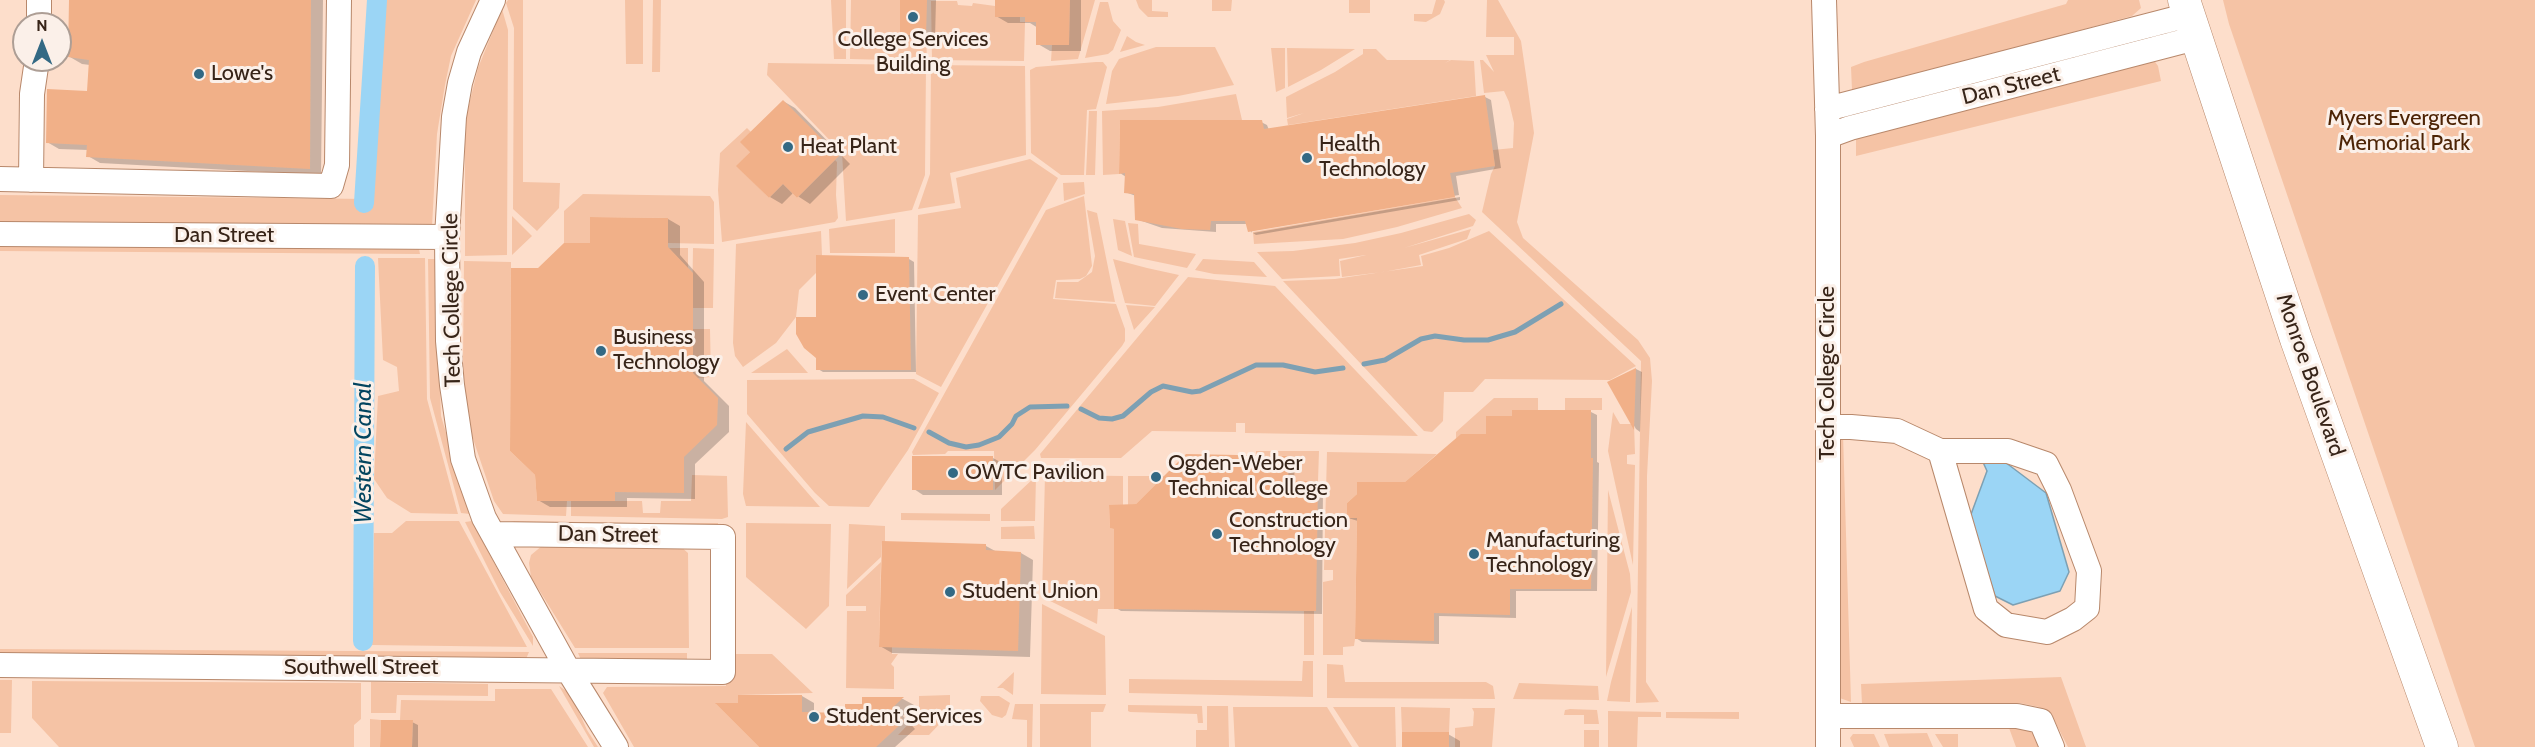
<!DOCTYPE html>
<html>
<head>
<meta charset="utf-8">
<style>
  body { margin:0 }
  #map { position:relative; width:2535px; height:747px; overflow:hidden; background:#fddecb; font-family:Cabin,sans-serif }
  canvas { display:block }
  .north { position:absolute; left:12px; top:12px; width:60px; height:60px; box-sizing:border-box; background:#fbf0e9; border:2px solid #ad9e95; border-radius:50%; rotate:0deg; font-size:16px; font-weight:700; line-height:24px; text-align:center; color:#372418 }
  .north::after { content:''; display:block; margin:auto; width:21px; height:27px; background:#336984; clip-path:polygon(50% 0,100% 100%,50% 72%,0 100%) }
</style>
</head>
<body>
<div id="map">
<canvas width="2535" height="747"></canvas>
<div class="north">N</div>
</div>
<script>
const ctx = document.querySelector('canvas').getContext('2d');
ctx.lineJoin = 'round';
function fill(path, color) { ctx.fillStyle = color; ctx.fill(path, 'evenodd'); }
const poly = rows => new Path2D(rows.map(r => 'M' + r).join(''));
function trace(path, color, width, dash) { ctx.strokeStyle = color; ctx.lineWidth = width; ctx.lineCap = dash ? 'butt' : 'round'; ctx.setLineDash(dash || []); ctx.stroke(path); }
function drawText(font, color, halo, rows, align = 'center') {
  ctx.font = font + ' Cabin,sans-serif'; ctx.lineWidth = 6; ctx.setLineDash([]); ctx.textBaseline = 'middle'; ctx.strokeStyle = halo; ctx.fillStyle = color; for (const [text, x, y, turn = 0] of rows) {
    ctx.save(); ctx.translate(x, y); ctx.rotate((+turn || 0) * Math.PI / 180); ctx.textAlign = isNaN(turn) ? turn : align; if (halo) ctx.strokeText(text, 0, 0); ctx.fillText(text, 0, 0); ctx.restore();
  }
}
fill(poly([
  [385,0,476,0,451,56,445,85,437,134,432,227,0,223,0,195,369,199],
  [508,0,523,0,523,182,560,183,559,208,537,231,513,209,514,28,506,3],
  [625,0,643,0,643,64,626,64],
  [653,0,661,0,660,72,652,72],
  [831,0,846,0,846,59,834,59],
  [851,0,900,0,900,35,926,35,927,61,850,59],
  [1070,0,1095,0,1078,59,1051,61,1052,45,1069,45],
  [1136,0,1152,0,1152,11,1168,12,1168,17,1148,17,1139,8],
  [1212,0,1232,0,1231,11,1212,11],
  [1349,0,1370,0,1370,13,1349,13],
  [1436,0,1444,0,1445,2,1440,14,1426,22,1414,21,1414,14,1432,14],
  [1487,0,1498,0,1521,41,1527,82,1534,133,1517,222,1523,238,1638,340,1650,358,1652,381,1647,476,1646,682,1659,702,1636,703,1641,361,1482,212,1491,174,1495,166,1493,150,1513,148,1514,123,1509,102,1504,91,1484,93,1480,60,1483,60,1494,72,1486,55,1514,55,1514,37,1486,37],
  [2068,0,2139,0,2141,8,2132,16,1863,90,1852,90,1851,67,1864,62,2066,4],
  [2223,0,2535,0,2535,747,2475,747,2229,24],
  [931,1,957,1,958,5,972,6,973,3,995,6,995,17,1020,17,1020,22,1025,22,1024,61,932,60],
  [1100,2,1108,2,1113,21,1121,30,1113,50,1108,54,1085,58],
  [502,9,508,30,507,255,465,256,465,121,478,68],
  [1127,36,1136,42,1145,45,1120,52],
  [1156,47,1215,47,1234,85,1178,96,1106,104,1112,71,1119,59],
  [1271,48,1285,48,1285,88,1276,92],
  [1287,48,1355,49,1321,70,1288,87],
  [1363,49,1376,49,1387,60,1450,60,1445,63,1451,60,1474,61,1476,96,1288,125,1287,119,1304,113,1287,118,1286,97,1335,72,1363,54],
  [2153,59,2158,66,2161,81,1856,156,1856,138],
  [1096,62,1103,62,1107,67,1096,109,1087,110,1084,175,1061,175,1031,153,1030,70,1036,67],
  [768,63,926,65,925,175,912,210,846,221,842,153,767,75],
  [931,65,1025,66,1026,155,950,173,955,203,918,209,930,174],
  [1236,94,1242,120,1120,120,1119,174,1103,175,1102,111,1158,107],
  [1089,111,1097,111,1095,175,1086,175],
  [747,128,751,132,750,152,737,166,769,198,783,184,797,198,835,160,837,162,836,195,838,218,835,222,722,242,718,190,720,153],
  [1030,159,1058,178,941,387,916,374,918,215,961,208,956,178],
  [1084,182,1085,194,1064,201,1063,183],
  [583,194,710,196,714,202,714,244,668,243,668,218,590,217,590,243,564,243,564,211],
  [1084,196,1092,266,1086,276,1080,279,1056,280,1053,299,1116,304,1125,329,1125,341,1122,346,1035,450,995,490,994,451,948,451,945,454,913,455,912,452,1046,210],
  [1455,197,1462,208,1397,227,1343,239,1254,244,1253,232],
  [1087,210,1097,213,1115,302,1055,298,1057,282,1078,282,1092,272,1095,256],
  [1469,214,1476,220,1473,226,1404,248,1471,229,1467,239,1419,255,1421,265,1383,272,1342,277,1340,261,1366,255,1339,259,1340,276,1282,279,1257,252,1293,251,1355,243,1401,233],
  [512,216,532,236,512,255],
  [895,219,895,253,830,253,829,229],
  [1113,219,1125,221,1132,256,1118,250],
  [1128,223,1138,224,1139,244,1196,254,1187,268,1134,257],
  [821,231,822,255,816,273,799,290,796,317,776,343,743,367,735,356,733,343,736,244],
  [1489,231,1636,366,1610,380,1485,379,1473,392,1444,392,1443,421,1432,432,1424,431,1283,281,1335,279,1423,266,1421,256,1449,248],
  [0,246,411,247,419,249,420,254,0,251],
  [669,248,688,248,688,269],
  [693,248,714,249,713,308,692,308],
  [378,258,425,258,427,399,458,514,411,513,387,498,374,479,378,396,399,391,397,367,383,360],
  [428,259,435,259,441,416,470,514,461,513,430,398],
  [1113,259,1147,268,1179,275,1155,306,1125,303],
  [1203,259,1254,262,1267,277,1214,274,1195,270],
  [464,261,511,262,510,451,535,475,537,501,567,501,566,516,503,514,494,501,467,421,463,360],
  [1188,277,1275,286,1418,436,1245,433,1245,423,1236,423,1236,432,1152,431,1121,458,1041,458,1040,454],
  [1126,305,1155,307,1134,330],
  [692,329,710,329,711,377,697,378,693,373],
  [787,349,808,373,751,373],
  [914,379,939,393,908,450,869,507,829,506,815,493,747,414,747,380],
  [1494,398,1538,398,1538,410,1512,416,1486,416,1486,434,1456,438,1456,432],
  [1565,398,1602,398,1602,410,1565,410],
  [1613,412,1620,424,1634,424,1635,454,1627,455,1627,464,1635,465,1633,565,1608,451],
  [746,422,820,507,746,506,743,494],
  [1843,434,1851,702,1834,696,1834,437],
  [1256,451,1319,451,1318,481,1288,480,1289,456,1256,455],
  [1327,452,1437,454,1403,484,1357,483,1357,494,1347,503,1347,518,1357,518,1355,639,1354,646,1343,647,1343,655,1323,655,1323,582,1333,580,1333,570,1324,570],
  [692,475,727,476,728,517,722,519,571,516,571,501,642,501,643,513,660,513,661,501,691,501],
  [1045,475,1123,476,1123,505,1109,505,1110,528,1117,529,1114,609,1098,609,1097,624,1042,597],
  [1036,476,1035,521,1001,521,1001,509],
  [1128,476,1164,476,1136,504,1128,505],
  [1608,490,1630,574,1631,592,1606,677],
  [901,513,990,514,990,521,901,520],
  [406,521,459,521,527,647,372,645,374,533,392,533],
  [472,521,533,637,533,646,500,592,465,522],
  [511,521,645,523,718,523,718,527,521,524],
  [746,523,831,524,829,606,806,629,746,577],
  [849,524,885,526,885,542,882,542,881,557,847,589],
  [1034,526,1035,539,1001,539,1001,527],
  [543,545,680,546,688,553,689,648,575,648,531,577,529,563,531,555],
  [881,562,879,646,892,647,892,654,898,654,891,664,894,667,894,689,846,688,847,611,866,611,866,606,846,606,846,595],
  [1042,604,1105,636,1106,695,1041,694],
  [1632,607,1630,702,1607,701,1611,682],
  [1304,611,1314,611,1314,655,1304,655],
  [0,649,529,652,526,659,0,660],
  [578,653,687,653,687,659,685,663,581,660],
  [726,654,772,654,813,693,738,695,738,703,716,704,759,747,634,747,603,693,607,687,726,686],
  [1303,661,1313,661,1313,697,1129,693,1129,679,1302,681],
  [1327,664,1343,665,1345,682,1486,682,1493,686,1495,699,1327,698],
  [1014,672,1013,695,1003,688,997,688],
  [2061,677,2086,747,2068,747,2054,720,2039,707,2020,703,1862,704,1861,684],
  [0,680,12,680,11,733,0,733],
  [32,681,361,683,361,719,354,725,354,747,59,747,32,718],
  [371,682,488,684,488,696,397,695,396,713,371,713],
  [1519,683,1598,686,1599,700,1513,699],
  [559,686,571,694,587,730,598,747,594,747],
  [495,689,551,689,588,747,412,747,413,720,400,720,401,700,495,701],
  [950,695,950,713,929,735,898,735,919,713,919,696],
  [981,696,999,696,1010,703,1006,715,1002,718,992,715,980,701],
  [1015,704,1033,704,1032,747,1027,747,1027,720,1012,719],
  [1040,704,1106,704,1103,712,1091,712,1091,747,1040,747],
  [1128,705,1202,706,1203,723,1198,723,1197,714,1130,712,1128,711],
  [1207,706,1228,706,1229,747,1196,747,1196,730,1207,730],
  [1233,707,1327,707,1352,747,1235,747],
  [1333,707,1395,707,1396,747,1359,747],
  [1401,707,1450,708,1449,732,1402,732],
  [1472,708,1495,708,1492,747,1455,747,1455,728,1473,726,1474,712],
  [1570,709,1597,710,1599,724,1584,724,1584,715,1564,715,1565,710],
  [1608,711,1661,712,1661,717,1638,717,1637,747,1608,747],
  [1666,712,1739,712,1739,719,1666,718],
  [370,719,381,720,380,747,370,747],
  [2009,728,2027,729,2035,735,2042,747,2016,747],
  [1584,730,1599,730,1599,747,1584,747],
  [1927,733,1933,747,1889,747,1884,734],
  [1853,734,1874,734,1880,747,1854,747,1850,738],
  [1935,734,1958,734,1958,747,1943,747]
]), '#f5c3a5');
const water = poly([
  [1997,456,2046,493,2069,572,2060,591,2013,605,1995,596,1970,517,1987,471,1982,460,1997,456]
]);
fill(water, '#9bd5f5');
trace(water, '#7da0b3', 1.5);
fill(poly([
  [70,0,323,0,321,175,100,163,88,156,88,150,59,149,47,142,89,93,90,65,82,64,70,57],
  [901,0,936,0,935,39,910,39,901,34],
  [997,0,1081,0,1081,51,1050,51,1038,44,1038,28,1030,23,1008,23,996,16],
  [1485,97,1491,100,1501,168,1456,176,1459,195,1252,230,1252,233,1248,224,1216,224,1216,232,1162,228,1136,219,1136,196,1125,192,1126,177,1120,173,1261,122,1267,125,1269,130],
  [783,101,795,108,850,164,810,204,793,193,782,204,770,197,753,152],
  [1460,197,1460,200,1256,235,1253,233],
  [668,219,680,226,680,255,704,282,704,381,729,406,729,432,695,464,695,499,627,498,627,507,550,507,538,500,538,270,591,245],
  [909,259,914,262,916,372,823,372,818,369,818,319],
  [1636,369,1642,372,1640,432,1636,429,1609,383],
  [1591,412,1597,415,1597,462,1599,463,1597,591,1516,591,1516,618,1439,616,1439,644,1362,642,1356,638,1358,521,1348,518,1488,436],
  [1289,457,1295,460,1294,482,1317,483,1323,486,1322,614,1121,611,1116,608,1136,506],
  [993,458,1002,463,1002,495,923,495,914,489],
  [986,546,997,552,1021,553,1033,560,1030,657,892,653,880,646],
  [739,696,802,696,814,703,814,714,846,715,863,705,863,699,903,699,914,705,903,716,915,729,895,747,760,747,739,705],
  [412,722,418,725,418,747,382,747],
  [1448,734,1460,741,1460,747,1404,747]
]), '#0003');
trace(poly([
  [1364,364,1385,360,1421,339,1435,336,1464,340,1488,340,1515,332,1561,304],
  [1081,409,1099,418,1112,419,1123,416,1151,392,1163,386,1192,392,1200,391,1256,365,1283,365,1315,372,1343,368],
  [929,432,949,443,966,447,979,445,999,437,1012,424,1016,416,1030,407,1067,406],
  [786,449,808,432,863,416,883,417,914,428]
]), '#7da0b3', 5);
trace(poly([
  [364,203,377,0],
  [363,641,365,266]
]), '#9bd5f5', 20);
fill(poly([
  [69,0,311,0,310,169,86,157,87,145,46,143,47,89,87,91,89,60,68,57],
  [900,0,927,0,926,35,900,35],
  [995,0,1070,0,1069,45,1036,45,1036,22,1025,22,1025,17,995,17],
  [1485,95,1495,166,1450,173,1455,197,1248,232,1245,221,1211,221,1210,230,1182,229,1135,220,1134,194,1124,193,1125,173,1119,174,1120,120,1262,120,1264,129],
  [783,100,839,156,797,198,783,184,769,198,736,166,750,152,740,142],
  [590,217,668,218,668,247,693,273,693,373,718,398,717,425,684,457,684,493,615,492,615,501,537,501,535,475,510,451,511,268,538,268,564,243,590,243],
  [816,255,909,257,911,370,816,370,816,358,804,348,796,334,796,317,816,317],
  [1636,368,1634,430,1607,382],
  [1512,410,1591,410,1591,458,1593,458,1591,589,1510,589,1510,615,1434,613,1434,641,1355,639,1357,518,1347,518,1347,503,1357,494,1357,482,1405,482,1461,434,1486,434,1486,416,1512,416],
  [1186,454,1289,456,1288,480,1318,481,1316,611,1114,609,1114,529,1110,528,1109,505,1136,504],
  [912,456,993,456,993,490,912,490],
  [882,541,986,544,986,550,1021,552,1018,651,879,647],
  [738,695,802,695,802,712,845,713,845,704,862,704,862,697,904,697,892,708,904,721,876,747,759,747,715,703,738,703],
  [381,720,413,720,412,747,380,747],
  [1402,732,1449,732,1449,747,1402,747]
]), '#f1b088');
const minor = poly([
  [493,0,469,52,460,83,454,117,447,237,448,341,452,385,463,459,484,518,568,670,616,747],
  [1824,0,1828,136,1828,747],
  [39,24,39,0],
  [1827,109,2189,15],
  [1828,136,1850,128,2196,38],
  [0,179,331,186,337,165,339,0],
  [31,180,32,94,37,60],
  [0,234,447,237],
  [1828,427,1851,427,1897,431,1940,451,1986,609,2006,625,2047,632,2073,619,2087,608,2089,571,2059,490,2046,464,2008,451,1940,451],
  [0,665,723,672,723,537,493,534],
  [1828,716,2017,716,2041,721,2052,747]
]);
const major = poly([
  [2184,0,2296,339,2442,747]
]);
trace(minor, '#b8886b', 26);
trace(major, '#b8886b', 33);
trace(minor, '#fff', 24);
trace(major, '#fff', 32);
for (const [x, y, r, color] of [
  [913,17,6,"#336984"],
  [199,74,6,"#336984"],
  [788,147,6,"#336984"],
  [1307,158,6,"#336984"],
  [863,295,6,"#336984"],
  [601,351,6,"#336984"],
  [953,473,6,"#336984"],
  [1156,477,6,"#336984"],
  [1217,534,6,"#336984"],
  [1474,554,6,"#336984"],
  [950,592,6,"#336984"],
  [814,717,6,"#336984"]
]) { const dot = new Path2D(); dot.arc(x, y, r, 0, 2 * Math.PI); ctx.fillStyle = color; ctx.fill(dot); trace(dot, '#fbf0e9', 2); }
drawText('22px', '#372418', '#fbf0e9', [
  ["College Services",913,40,"center"],
  ["Building",913,65,"center"],
  ["Lowe's",211,74],
  ["Health",1319,145],
  ["Technology",1319,170],
  ["Heat Plant",800,147],
  ["Event Center",875,295],
  ["Business",613,338],
  ["Technology",613,363],
  ["Ogden-Weber",1168,464],
  ["Technical College",1168,489],
  ["OWTC Pavilion",965,473],
  ["Construction",1229,521],
  ["Technology",1229,546],
  ["Manufacturing",1486,541],
  ["Technology",1486,566],
  ["Student Union",962,592],
  ["Student Services",826,717]
], 'left');
drawText('22px', '#372418', '#fbf0e9', [
  ["Dan Street",2011,86,-14],
  ["Dan Street",224,236],
  ["Tech College Circle",452,300,-91],
  ["Tech College Circle",1828,373,-90],
  ["Monroe Boulevard",2310,375,71],
  ["Dan Street",608,535,1],
  ["Southwell Street",361,668]
]);
drawText('22px', '#4d2405', '#fbf0e9', [
  ["Myers Evergreen",2404,119],
  ["Memorial Park",2404,144]
]);
drawText('italic 24px', '#034560', '#fbf0e9', [
  ["Western Canal",364,453,-90]
]);
</script>
</body>
</html>
